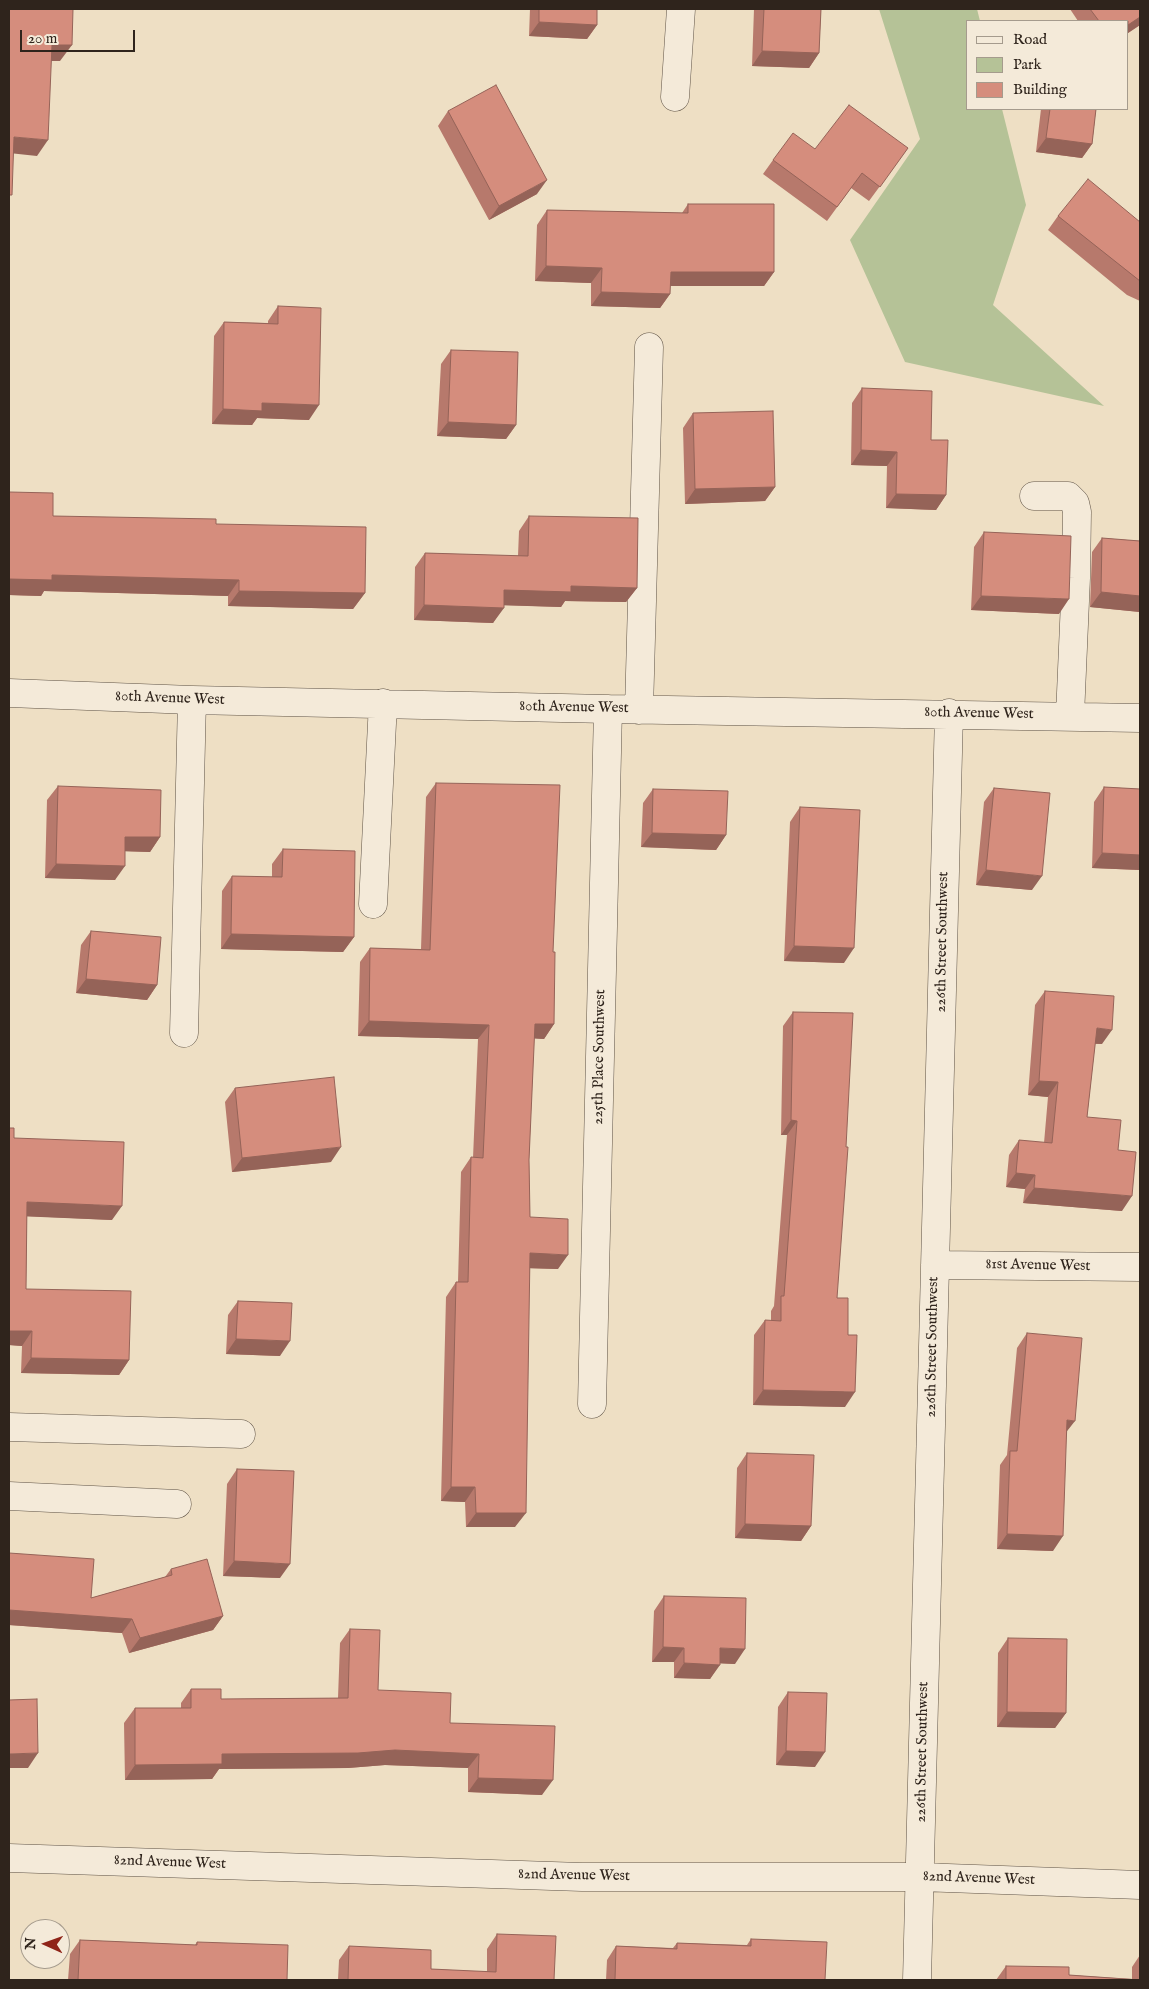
<!DOCTYPE html>
<html>
<head>
<meta charset="utf-8">
<style>
  body { margin:0 }
  #map { position:relative; width:1149px; height:1989px; overflow:hidden; background:#eedfc4; font-family:"IM FELL English",serif }
  canvas { display:block }
  .frame { position:absolute; inset:0; border:10px solid #2f241c; pointer-events:none }
  .legend { position:absolute; left:966px; top:20px; width:162px; height:90px; box-sizing:border-box; background:#f4ead9; border:1px solid #a59b8d; margin:0; padding:6px 9px; list-style:none; font-size:15px; color:#2f241c }
  .legend li { display:flex; align-items:center; gap:10px; height:25px }
  .legend b { width:25px; border:1px solid #a59b8d }
  .north { position:absolute; left:20px; top:1919px; width:50px; height:50px; box-sizing:border-box; background:#f4ead9; border:1px solid #a59b8d; border-radius:50%; rotate:272deg; font-size:14px; font-weight:700; line-height:20px; text-align:center; color:#2f241c }
  .north::after { content:''; display:block; margin:auto; width:18px; height:22px; background:#8f2418; clip-path:polygon(50% 0,100% 100%,50% 72%,0 100%) }
  .scale { position:absolute; left:20px; top:30px; width:115px; height:22px; box-sizing:border-box; border:2px solid #2f241c; border-top:0; padding-left:6px; font-size:15px; line-height:18px; white-space:nowrap; color:#2f241c; -webkit-text-stroke:4px #f4ead9; paint-order:stroke }
</style>
</head>
<body>
<div id="map">
<canvas width="1149" height="1989"></canvas>
<div class="frame"></div>
<ul class="legend">
<li><b style="height:6px;background:#f4ead9"></b>Road</li>
<li><b style="height:14px;background:#b5c297"></b>Park</li>
<li><b style="height:14px;background:#d58d7d"></b>Building</li>
</ul>
<div class="north">N</div>
<div class="scale">20 m</div>
</div>
<script>
const ctx = document.querySelector('canvas').getContext('2d');
ctx.lineJoin = 'round';
function fill(path, color) { ctx.fillStyle = color; ctx.fill(path, 'evenodd'); }
const poly = rows => new Path2D(rows.map(r => 'M' + r).join(''));
function trace(path, color, width, dash) { ctx.strokeStyle = color; ctx.lineWidth = width; ctx.lineCap = dash ? 'butt' : 'round'; ctx.setLineDash(dash || []); ctx.stroke(path); }
function drawText(font, color, halo, rows, align = 'center') {
  ctx.font = font + ' "IM FELL English",serif'; ctx.lineWidth = 4; ctx.setLineDash([]); ctx.textBaseline = 'middle'; ctx.strokeStyle = halo; ctx.fillStyle = color; for (const [text, x, y, turn = 0] of rows) {
    ctx.save(); ctx.translate(x, y); ctx.rotate((+turn || 0) * Math.PI / 180); ctx.textAlign = isNaN(turn) ? turn : align; if (halo) ctx.strokeText(text, 0, 0); ctx.fillText(text, 0, 0); ctx.restore();
  }
}
fill(poly([
  [879,9,977,9,980,21,968,21,968,109,1002,109,1026,205,993,305,1104,406,905,362,850,240,920,139]
]), '#b5c297');
const minor = poly([
  [675,97,681,9],
  [1034,496,1068,496,1075,503,1077,512,1076,578,1070,716],
  [9,693,192,700,608,709,1140,718],
  [639,710,649,347],
  [373,904,383,703],
  [184,1033,192,700],
  [935,1265,1140,1267],
  [592,1404,608,709],
  [9,1427,241,1434],
  [9,1496,177,1504],
  [9,1858,582,1877,920,1877,1140,1885],
  [917,1980,949,713]
]);
trace(minor, '#5f5346', 29);
trace(minor, '#f4ead9', 28);
fill(poly([
  [530,9,597,9,597,25,587,39,529,36],
  [754,9,821,9,819,53,809,68,752,66],
  [1070,9,1140,9,1140,25,1128,33,1128,21,1078,21],
  [1041,109,1096,109,1092,144,1082,158,1036,152],
  [448,111,537,194,489,220,438,126],
  [908,148,869,201,851,188,827,221,763,174,773,160,815,149],
  [688,204,774,272,764,286,670,286,670,294,660,308,591,306,591,283,535,281,537,225,547,210,682,213],
  [1058,216,1140,222,1140,301,1127,295,1048,230],
  [278,306,309,420,257,418,252,425,212,424,214,336,224,322,268,323,268,321],
  [451,350,516,425,506,439,437,436,441,364],
  [862,388,931,440,946,495,936,510,886,508,887,466,851,465,852,403],
  [693,413,775,487,765,501,685,504,683,428],
  [9,492,53,516,216,524,365,593,353,609,228,606,228,596,44,591,41,596,9,595],
  [529,516,637,588,626,602,565,601,561,607,504,605,493,623,414,620,415,567,425,553,518,556,519,531],
  [984,532,1059,614,971,610,974,547],
  [1102,538,1140,541,1140,612,1090,607,1092,552],
  [436,783,553,952,554,1024,544,1039,534,1038,529,1160,530,1217,558,1269,530,1268,515,1527,466,1527,465,1502,441,1501,446,1297,456,1282,458,1282,461,1172,471,1157,473,1158,478,1039,358,1036,360,962,370,948,421,949,426,797],
  [58,786,160,837,150,852,125,851,115,880,45,878,47,800],
  [1104,787,1140,789,1140,870,1092,868,1094,802],
  [994,788,1032,890,976,885,984,802],
  [653,789,726,835,716,850,641,847,643,803],
  [800,807,844,963,784,961,790,822],
  [283,849,354,937,343,952,221,949,222,891,232,876,272,877,272,864],
  [91,931,157,985,147,1000,76,993,81,945],
  [1045,991,1102,1044,1095,1044,1087,1117,1118,1150,1122,1211,1023,1203,1025,1189,1006,1187,1009,1155,1019,1140,1044,1143,1048,1097,1028,1095,1035,1005],
  [793,1012,837,1298,845,1407,753,1405,754,1335,765,1320,771,1321,771,1311,774,1306,787,1135,781,1135,783,1026],
  [235,1088,331,1162,232,1172,225,1102],
  [9,1128,14,1138,112,1220,27,1216,26,1289,129,1360,119,1375,21,1373,22,1346,9,1345],
  [238,1301,280,1356,226,1354,228,1315],
  [1027,1333,1067,1432,1053,1551,997,1549,1000,1465,1007,1455,1017,1348],
  [747,1453,811,1526,801,1541,735,1538,737,1468],
  [237,1469,280,1578,223,1576,227,1484],
  [9,1553,91,1598,165,1577,171,1569,223,1616,213,1630,129,1653,122,1633,9,1625],
  [664,1596,735,1664,720,1663,710,1679,674,1678,674,1662,652,1662,654,1611],
  [350,1629,378,1690,450,1723,542,1795,468,1792,468,1768,385,1765,348,1768,219,1769,212,1779,125,1780,124,1723,135,1708,181,1708,181,1703,191,1689,221,1699,338,1698,340,1643],
  [1008,1638,1066,1713,1055,1728,997,1727,998,1653],
  [788,1692,815,1767,776,1765,778,1707],
  [497,1934,554,1980,338,1980,339,1960,349,1946,431,1969,487,1972,487,1949],
  [751,1939,825,1980,606,1980,607,1960,616,1946,673,1948,677,1943,747,1945],
  [80,1940,195,1945,197,1942,287,1980,68,1980,70,1954],
  [1140,1955,1140,1980,996,1980,1006,1966,1069,1975,1132,1979,1132,1967]
]), '#b7796c');
fill(poly([
  [1140,17,1140,25,1128,33,1128,25],
  [539,22,597,25,587,39,529,36],
  [52,45,72,45,60,61,41,61],
  [762,51,819,53,809,68,752,66],
  [14,137,48,140,37,156,9,153],
  [1046,138,1092,144,1082,158,1036,152],
  [547,180,537,194,489,220,499,206],
  [546,266,602,268,591,283,535,281],
  [671,272,774,272,764,286,661,286],
  [601,292,670,294,660,308,591,306],
  [262,403,319,405,309,420,257,418,252,425,212,424,223,409],
  [448,422,516,425,506,439,437,436],
  [861,450,897,452,887,466,851,465],
  [775,487,765,501,685,504,695,489],
  [896,494,946,495,936,510,886,508],
  [52,575,239,580,228,596,44,591,41,596,9,595,9,579],
  [571,586,637,588,626,602,565,601,561,607,494,605,504,590],
  [239,591,365,593,353,609,228,606],
  [1101,592,1140,596,1140,612,1090,607],
  [981,596,1069,599,1059,614,971,610],
  [424,605,504,608,493,623,414,620],
  [652,833,726,835,716,850,641,847],
  [125,837,160,837,150,852,115,851],
  [1102,853,1140,855,1140,870,1092,868],
  [56,864,125,866,115,880,45,878],
  [986,870,1042,876,1032,890,976,885],
  [231,934,354,937,343,952,221,949],
  [794,946,854,948,844,963,784,961],
  [86,979,157,985,147,1000,76,993],
  [369,1021,489,1025,478,1039,358,1036],
  [535,1024,554,1024,544,1039,524,1038],
  [1097,1028,1112,1030,1102,1044,1087,1043],
  [1039,1081,1058,1082,1048,1097,1028,1095],
  [791,1120,797,1121,787,1135,781,1135],
  [341,1147,331,1162,232,1172,242,1158],
  [1016,1173,1035,1175,1025,1189,1006,1187],
  [1034,1188,1132,1196,1122,1211,1023,1203],
  [27,1202,122,1206,112,1220,17,1216],
  [530,1253,568,1255,558,1269,520,1268],
  [9,1331,32,1331,22,1346,9,1345],
  [236,1339,290,1341,280,1356,226,1354],
  [31,1358,129,1360,119,1375,21,1373],
  [763,1390,855,1392,845,1407,753,1405],
  [1067,1420,1075,1421,1064,1435],
  [451,1487,475,1487,465,1502,441,1501],
  [476,1513,526,1513,515,1527,466,1527],
  [745,1524,811,1526,801,1541,735,1538],
  [1007,1534,1063,1536,1053,1551,997,1549],
  [234,1561,290,1564,280,1578,223,1576],
  [9,1610,132,1619,122,1633,9,1625],
  [223,1616,213,1630,129,1653,140,1638],
  [663,1647,684,1648,674,1662,652,1662],
  [720,1648,745,1649,735,1664,710,1663],
  [684,1663,720,1665,710,1679,674,1678],
  [1007,1712,1066,1713,1055,1728,997,1727],
  [395,1750,479,1754,468,1768,385,1765,348,1768,219,1769,212,1779,125,1780,135,1765,222,1754],
  [786,1751,825,1752,815,1767,776,1765],
  [38,1753,28,1768,9,1768,9,1754],
  [478,1778,553,1780,542,1795,468,1792]
]), '#956358');
const building = poly([
  [9,9,73,9,72,45,52,45,48,140,14,137,12,195,9,195,9,9],
  [539,9,597,9,597,25,539,22,539,9],
  [764,9,821,9,819,53,762,51,764,9],
  [1090,9,1140,9,1140,17,1128,25,1128,21,1099,21,1090,9],
  [496,85,547,180,499,206,448,111,496,85],
  [849,105,908,148,880,187,862,173,837,207,773,160,793,133,815,149,849,105],
  [1050,109,1096,109,1092,144,1046,138,1050,109],
  [1088,179,1140,222,1140,281,1058,216,1088,179],
  [688,204,774,204,774,272,671,272,670,294,601,292,602,268,546,266,547,210,688,213,688,204],
  [278,306,321,308,319,405,262,403,262,411,223,409,224,322,278,324,278,306],
  [451,350,518,352,516,425,448,422,451,350],
  [862,388,932,391,931,440,948,440,946,495,896,494,897,452,861,450,862,388],
  [773,411,775,487,695,489,693,413,773,411],
  [9,492,53,493,53,516,216,519,216,524,366,527,365,593,239,591,239,580,52,575,52,580,9,579,9,492],
  [529,516,638,518,637,588,571,586,571,592,504,590,504,608,424,605,425,553,528,556,529,516],
  [984,532,1071,536,1069,599,981,596,984,532],
  [1102,538,1140,541,1140,596,1101,592,1102,538],
  [436,783,560,785,553,952,555,952,554,1024,535,1024,529,1160,530,1217,568,1219,568,1255,530,1253,526,1513,476,1513,475,1487,451,1487,456,1282,468,1282,471,1157,483,1158,489,1025,369,1021,370,948,430,950,436,783],
  [58,786,161,790,160,837,125,837,125,866,56,864,58,786],
  [1104,787,1140,789,1140,855,1102,853,1104,787],
  [994,788,1050,793,1042,876,986,870,994,788],
  [653,789,728,791,726,835,652,833,653,789],
  [800,807,860,810,854,948,794,946,800,807],
  [283,849,355,851,354,937,231,934,232,876,282,877,283,849],
  [91,931,161,937,157,985,86,979,91,931],
  [1045,991,1114,996,1112,1030,1097,1028,1087,1117,1121,1120,1118,1150,1136,1152,1132,1196,1034,1188,1035,1175,1016,1173,1019,1140,1052,1143,1058,1082,1039,1081,1045,991],
  [793,1012,853,1013,846,1147,848,1147,837,1298,848,1298,848,1335,857,1335,855,1392,763,1390,765,1320,781,1321,781,1296,784,1296,797,1121,791,1120,793,1012],
  [334,1077,341,1147,242,1158,235,1088,334,1077],
  [9,1128,14,1128,14,1138,124,1142,122,1206,27,1202,26,1289,131,1291,129,1360,31,1358,32,1331,9,1331,9,1128],
  [238,1301,292,1303,290,1341,236,1339,238,1301],
  [1027,1333,1082,1338,1075,1421,1067,1420,1063,1536,1007,1534,1010,1451,1017,1451,1027,1333],
  [747,1453,814,1455,811,1526,745,1524,747,1453],
  [237,1469,294,1471,290,1564,234,1561,237,1469],
  [9,1553,94,1559,91,1598,172,1575,171,1569,207,1559,223,1616,140,1638,132,1619,9,1610,9,1553],
  [664,1596,746,1598,745,1649,720,1648,720,1665,684,1663,684,1648,663,1647,664,1596],
  [350,1629,380,1630,378,1690,451,1693,450,1723,555,1726,553,1780,478,1778,479,1754,395,1750,358,1753,222,1754,222,1764,135,1765,135,1708,191,1708,191,1689,221,1689,221,1699,348,1698,350,1629],
  [1008,1638,1067,1639,1066,1713,1007,1712,1008,1638],
  [788,1692,827,1693,825,1752,786,1751,788,1692],
  [37,1699,38,1753,9,1754,9,1700,37,1699],
  [497,1934,556,1936,554,1980,348,1980,349,1946,431,1950,431,1969,496,1972,497,1934],
  [751,1939,827,1942,825,1980,615,1980,616,1946,677,1949,677,1943,751,1946,751,1939],
  [80,1940,197,1945,197,1942,288,1945,287,1980,78,1980,80,1940],
  [1006,1966,1069,1967,1069,1975,1140,1980,1006,1980,1006,1966]
]);
fill(building, '#d58d7d');
trace(building, '#956358', 1);
drawText('15px', '#2f241c', '#f4ead9', [
  ["80th Avenue West",170,699,2],
  ["80th Avenue West",574,708,1],
  ["80th Avenue West",979,714,1],
  ["226th Street Southwest",943,942,-89],
  ["225th Place Southwest",600,1057,-89],
  ["81st Avenue West",1038,1266,1],
  ["226th Street Southwest",933,1347,-89],
  ["226th Street Southwest",923,1752,-89],
  ["82nd Avenue West",170,1863,2],
  ["82nd Avenue West",574,1876,1],
  ["82nd Avenue West",979,1879,2]
]);
</script>
</body>
</html>
